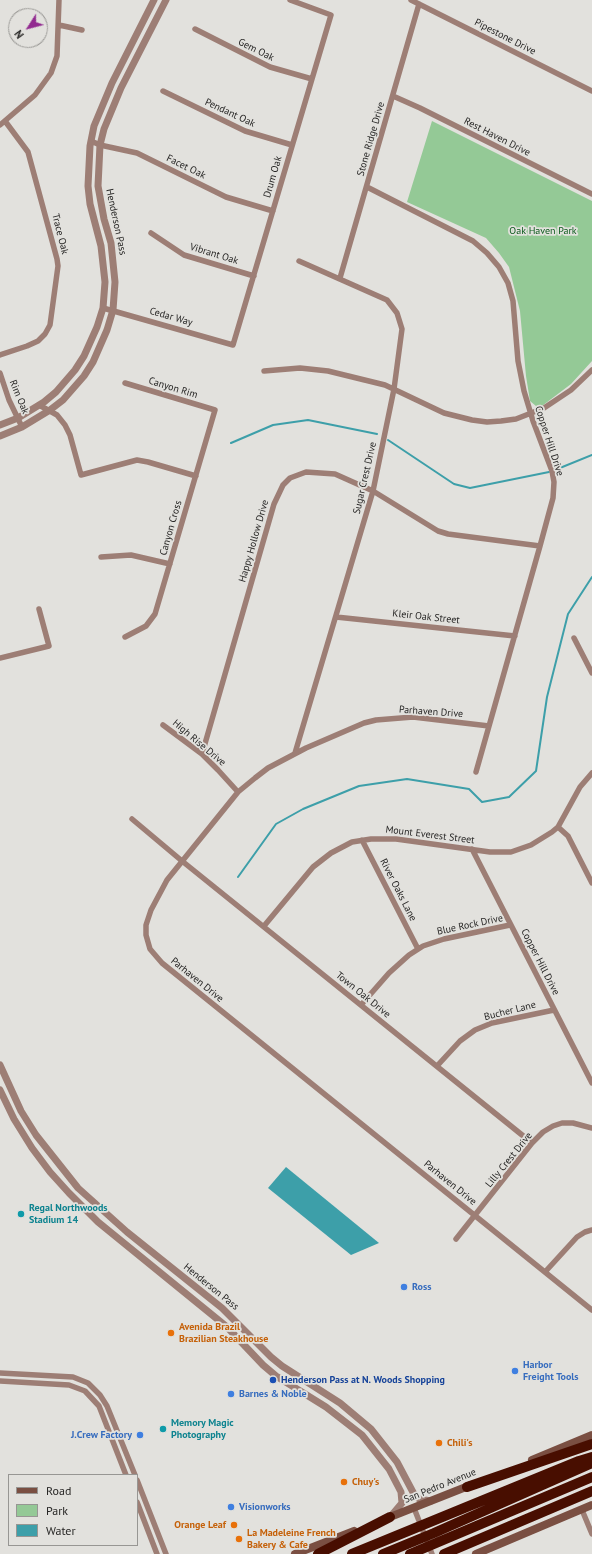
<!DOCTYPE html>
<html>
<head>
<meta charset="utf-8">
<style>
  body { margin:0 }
  #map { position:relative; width:592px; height:1554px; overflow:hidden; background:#e2e1dd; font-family:"PT Sans",sans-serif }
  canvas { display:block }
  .legend { position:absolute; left:8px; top:1474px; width:130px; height:72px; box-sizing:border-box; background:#e2e1dd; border:1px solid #979693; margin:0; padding:5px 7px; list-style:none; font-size:12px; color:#272625 }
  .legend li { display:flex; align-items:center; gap:8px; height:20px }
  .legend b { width:20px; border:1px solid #979693 }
  .north { position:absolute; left:8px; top:8px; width:40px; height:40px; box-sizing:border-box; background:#e2e1dd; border:1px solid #979693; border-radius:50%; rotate:234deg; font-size:11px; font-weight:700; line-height:16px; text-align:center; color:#272625 }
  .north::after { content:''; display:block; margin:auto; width:14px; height:18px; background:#922b90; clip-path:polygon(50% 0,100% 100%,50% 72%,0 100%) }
</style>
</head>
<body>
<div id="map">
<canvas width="592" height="1554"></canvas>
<ul class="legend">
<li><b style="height:5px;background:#7a4f42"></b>Road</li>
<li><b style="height:11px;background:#94c996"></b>Park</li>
<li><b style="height:11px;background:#3d9fa9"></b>Water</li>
</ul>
<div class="north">N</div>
</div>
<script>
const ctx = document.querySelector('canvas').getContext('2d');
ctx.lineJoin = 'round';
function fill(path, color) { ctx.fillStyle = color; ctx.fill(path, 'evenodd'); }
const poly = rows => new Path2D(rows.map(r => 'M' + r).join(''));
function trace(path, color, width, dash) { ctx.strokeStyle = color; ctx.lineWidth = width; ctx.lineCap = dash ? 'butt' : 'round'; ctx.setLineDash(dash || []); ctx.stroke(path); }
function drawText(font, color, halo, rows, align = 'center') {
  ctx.font = font + ' "PT Sans",sans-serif'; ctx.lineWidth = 3.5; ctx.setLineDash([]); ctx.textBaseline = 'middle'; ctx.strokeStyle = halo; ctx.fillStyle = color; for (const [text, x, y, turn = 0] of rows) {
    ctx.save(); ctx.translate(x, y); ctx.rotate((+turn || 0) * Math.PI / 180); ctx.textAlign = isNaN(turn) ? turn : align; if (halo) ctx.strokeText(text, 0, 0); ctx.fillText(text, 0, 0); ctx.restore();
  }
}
fill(poly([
  [432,121,592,201,592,361,571,384,542,406,536,406,530,401,526,376,520,311,509,267,499,253,486,238,407,202]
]), '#94c996');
fill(poly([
  [286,1167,379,1243,351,1255,268,1188]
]), '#3d9fa9');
trace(poly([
  [388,440,454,484,470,488,549,472],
  [231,443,273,425,308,420,377,434],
  [555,470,592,455],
  [238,877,276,824,303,809,359,786,407,779,469,789,482,802,509,797,536,771,547,697,568,614,592,577]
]), '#3d9fa9', 2);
trace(poly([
  [411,0,592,91],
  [59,25,82,30],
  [195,29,270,67,312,79],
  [163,91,245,131,292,145],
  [393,96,420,108,592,194],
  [0,125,35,95,51,73,57,56,59,0],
  [91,141,100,145,137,153,226,197,273,211],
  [367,187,473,241,487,253,499,267,508,283,513,301,518,361,524,391,533,421,552,471,554,482,553,498,540,546,476,772],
  [151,233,184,255,254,276],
  [340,278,419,4],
  [103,308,233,345,331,15,290,0],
  [0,355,27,346,38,341,45,334,50,325,58,266,57,259,28,152,5,121],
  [264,371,300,368,328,371,385,385,444,413,472,420,487,422,501,421,516,419,544,408,571,390,592,370],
  [0,373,9,400,22,427],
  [125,383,215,410,155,614,146,626,125,637],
  [39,405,57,415,65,425,70,435,81,475,137,460,148,462,196,476],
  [101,557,131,555,170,564],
  [336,617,515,636],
  [574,638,592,673],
  [0,658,49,646,39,609],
  [163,725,202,754,218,770,238,792],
  [489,726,413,717,376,720,364,723,306,748,268,768,255,778,238,792,167,880,151,910,146,925,146,935,150,949,162,963,592,1310],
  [295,753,373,491,394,389,402,329,397,313,387,300,299,261],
  [202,754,274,504,283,485,290,478,306,472,335,474,373,491,438,531,448,534,540,546],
  [132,819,182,861,532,1143],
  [558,827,568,836,592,883],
  [362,840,418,949],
  [472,849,592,1083],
  [264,926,313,867,331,853,352,842,371,839,396,839,490,852,511,852,531,845,552,832,558,827,580,787,592,773],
  [361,1005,389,973,409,955,423,946,444,939,510,925],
  [437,1066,460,1041,475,1030,492,1023,554,1010],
  [456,1239,532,1143,543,1132,553,1126,562,1123,573,1123,592,1128],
  [545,1272,577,1237,585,1232,592,1230],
  [0,1373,73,1377,88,1383,100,1395,107,1406,135,1475],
  [0,1381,69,1385,85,1391,99,1406,126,1475],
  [137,1480,166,1554],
  [137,1502,157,1554],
  [414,1508,432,1554],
  [582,1510,592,1534]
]), '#9d7e75', 5.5);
trace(poly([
  [0,425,18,418,44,402,56,392,75,370,84,356,97,327,103,308,105,282,101,246,90,204,88,186,90,146,94,126,112,83,154,0],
  [0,436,22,427,50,410,63,400,84,376,93,362,107,330,113,310,115,282,111,243,104,219,98,186,100,145,104,129,121,88,166,0],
  [0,1065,21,1111,36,1135,78,1188,127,1232,222,1308,271,1357,282,1366,340,1403,371,1429,397,1462,415,1496,419,1499,431,1501],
  [0,1090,14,1119,32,1148,50,1172,69,1193,98,1222,227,1327,263,1365,276,1376,326,1407,362,1435,389,1469,401,1492,402,1503,391,1516]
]), '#9d7e75', 7);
trace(poly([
  [532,1460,592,1435],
  [385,1519,471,1485],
  [295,1554,354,1531],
  [476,1554,592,1505]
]), '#7a4f42', 8);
trace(poly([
  [467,1487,592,1444],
  [318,1554,390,1517],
  [352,1554,579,1461,592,1457],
  [383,1554,434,1533,592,1463],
  [410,1554,592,1477],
  [444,1554,592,1491]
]), '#480e00', 10);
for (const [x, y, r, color] of [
  [21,1214,4,"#0f9aa8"],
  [404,1287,4,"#3f7fe0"],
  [171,1333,4,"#e8710a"],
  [515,1371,4,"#3f7fe0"],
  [273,1380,4,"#1a4fb4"],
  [231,1394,4,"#3f7fe0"],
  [163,1429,4,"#0f9aa8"],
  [140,1435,4,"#3f7fe0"],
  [439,1443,4,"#e8710a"],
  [344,1482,4,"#e8710a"],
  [231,1507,4,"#3f7fe0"],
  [234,1525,4,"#e8710a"],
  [239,1539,4,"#e8710a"]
]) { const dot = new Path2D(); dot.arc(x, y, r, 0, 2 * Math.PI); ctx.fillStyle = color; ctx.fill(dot); trace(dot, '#e2e1dd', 1.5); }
drawText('10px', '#272625', '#e2e1dd', [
  ["Pipestone Drive",505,37,27],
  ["Gem Oak",256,50,26],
  ["Pendant Oak",230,113,25],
  ["Rest Haven Drive",497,137,27],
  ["Stone Ridge Drive",371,139,-74],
  ["Facet Oak",186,167,26],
  ["Drum Oak",273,177,-74],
  ["Henderson Pass",116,222,78],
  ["Trace Oak",60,234,76],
  ["Vibrant Oak",214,254,17],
  ["Cedar Way",171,317,16],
  ["Canyon Rim",173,388,17],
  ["Rim Oak",19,397,68],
  ["Copper Hill Drive",549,441,72],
  ["Sugar Crest Drive",365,478,-77],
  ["Canyon Cross",171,528,-74],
  ["Happy Hollow Drive",254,541,-74],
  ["Kleir Oak Street",426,617,6],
  ["Parhaven Drive",431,712,4],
  ["High Rise Drive",199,743,40],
  ["Mount Everest Street",430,835,7],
  ["River Oaks Lane",398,890,63],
  ["Blue Rock Drive",470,925,-12],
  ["Copper Hill Drive",540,962,63],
  ["Parhaven Drive",197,980,39],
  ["Town Oak Drive",363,995,39],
  ["Bucher Lane",510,1011,-14],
  ["Lilly Crest Drive",509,1160,-51],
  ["Parhaven Drive",450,1183,39],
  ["Henderson Pass",211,1287,39],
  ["San Pedro Avenue",440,1486,-22]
]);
drawText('10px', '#085919', '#e2e1dd', [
  ["Oak Haven Park",543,231]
]);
drawText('bold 10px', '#0d838f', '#e2e1dd', [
  ["Regal Northwoods",29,1208],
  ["Stadium 14",29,1220],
  ["Memory Magic",171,1423],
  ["Photography",171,1435]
], 'left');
drawText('bold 10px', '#366cbe', '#e2e1dd', [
  ["Ross",412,1287],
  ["Harbor",523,1365],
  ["Freight Tools",523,1377],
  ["Barnes & Noble",239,1394],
  ["J.Crew Factory",132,1435,"right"],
  ["Visionworks",239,1507]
], 'left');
drawText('bold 10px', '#c56008', '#e2e1dd', [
  ["Avenida Brazil",179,1327],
  ["Brazilian Steakhouse",179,1339],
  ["Chili's",447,1443],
  ["Chuy's",352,1482],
  ["Orange Leaf",226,1525,"right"],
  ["La Madeleine French",247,1533],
  ["Bakery & Cafe",247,1545]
], 'left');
drawText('bold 10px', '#164399', '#e2e1dd', [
  ["Henderson Pass at N. Woods Shopping",281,1380]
], 'left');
</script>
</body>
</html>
